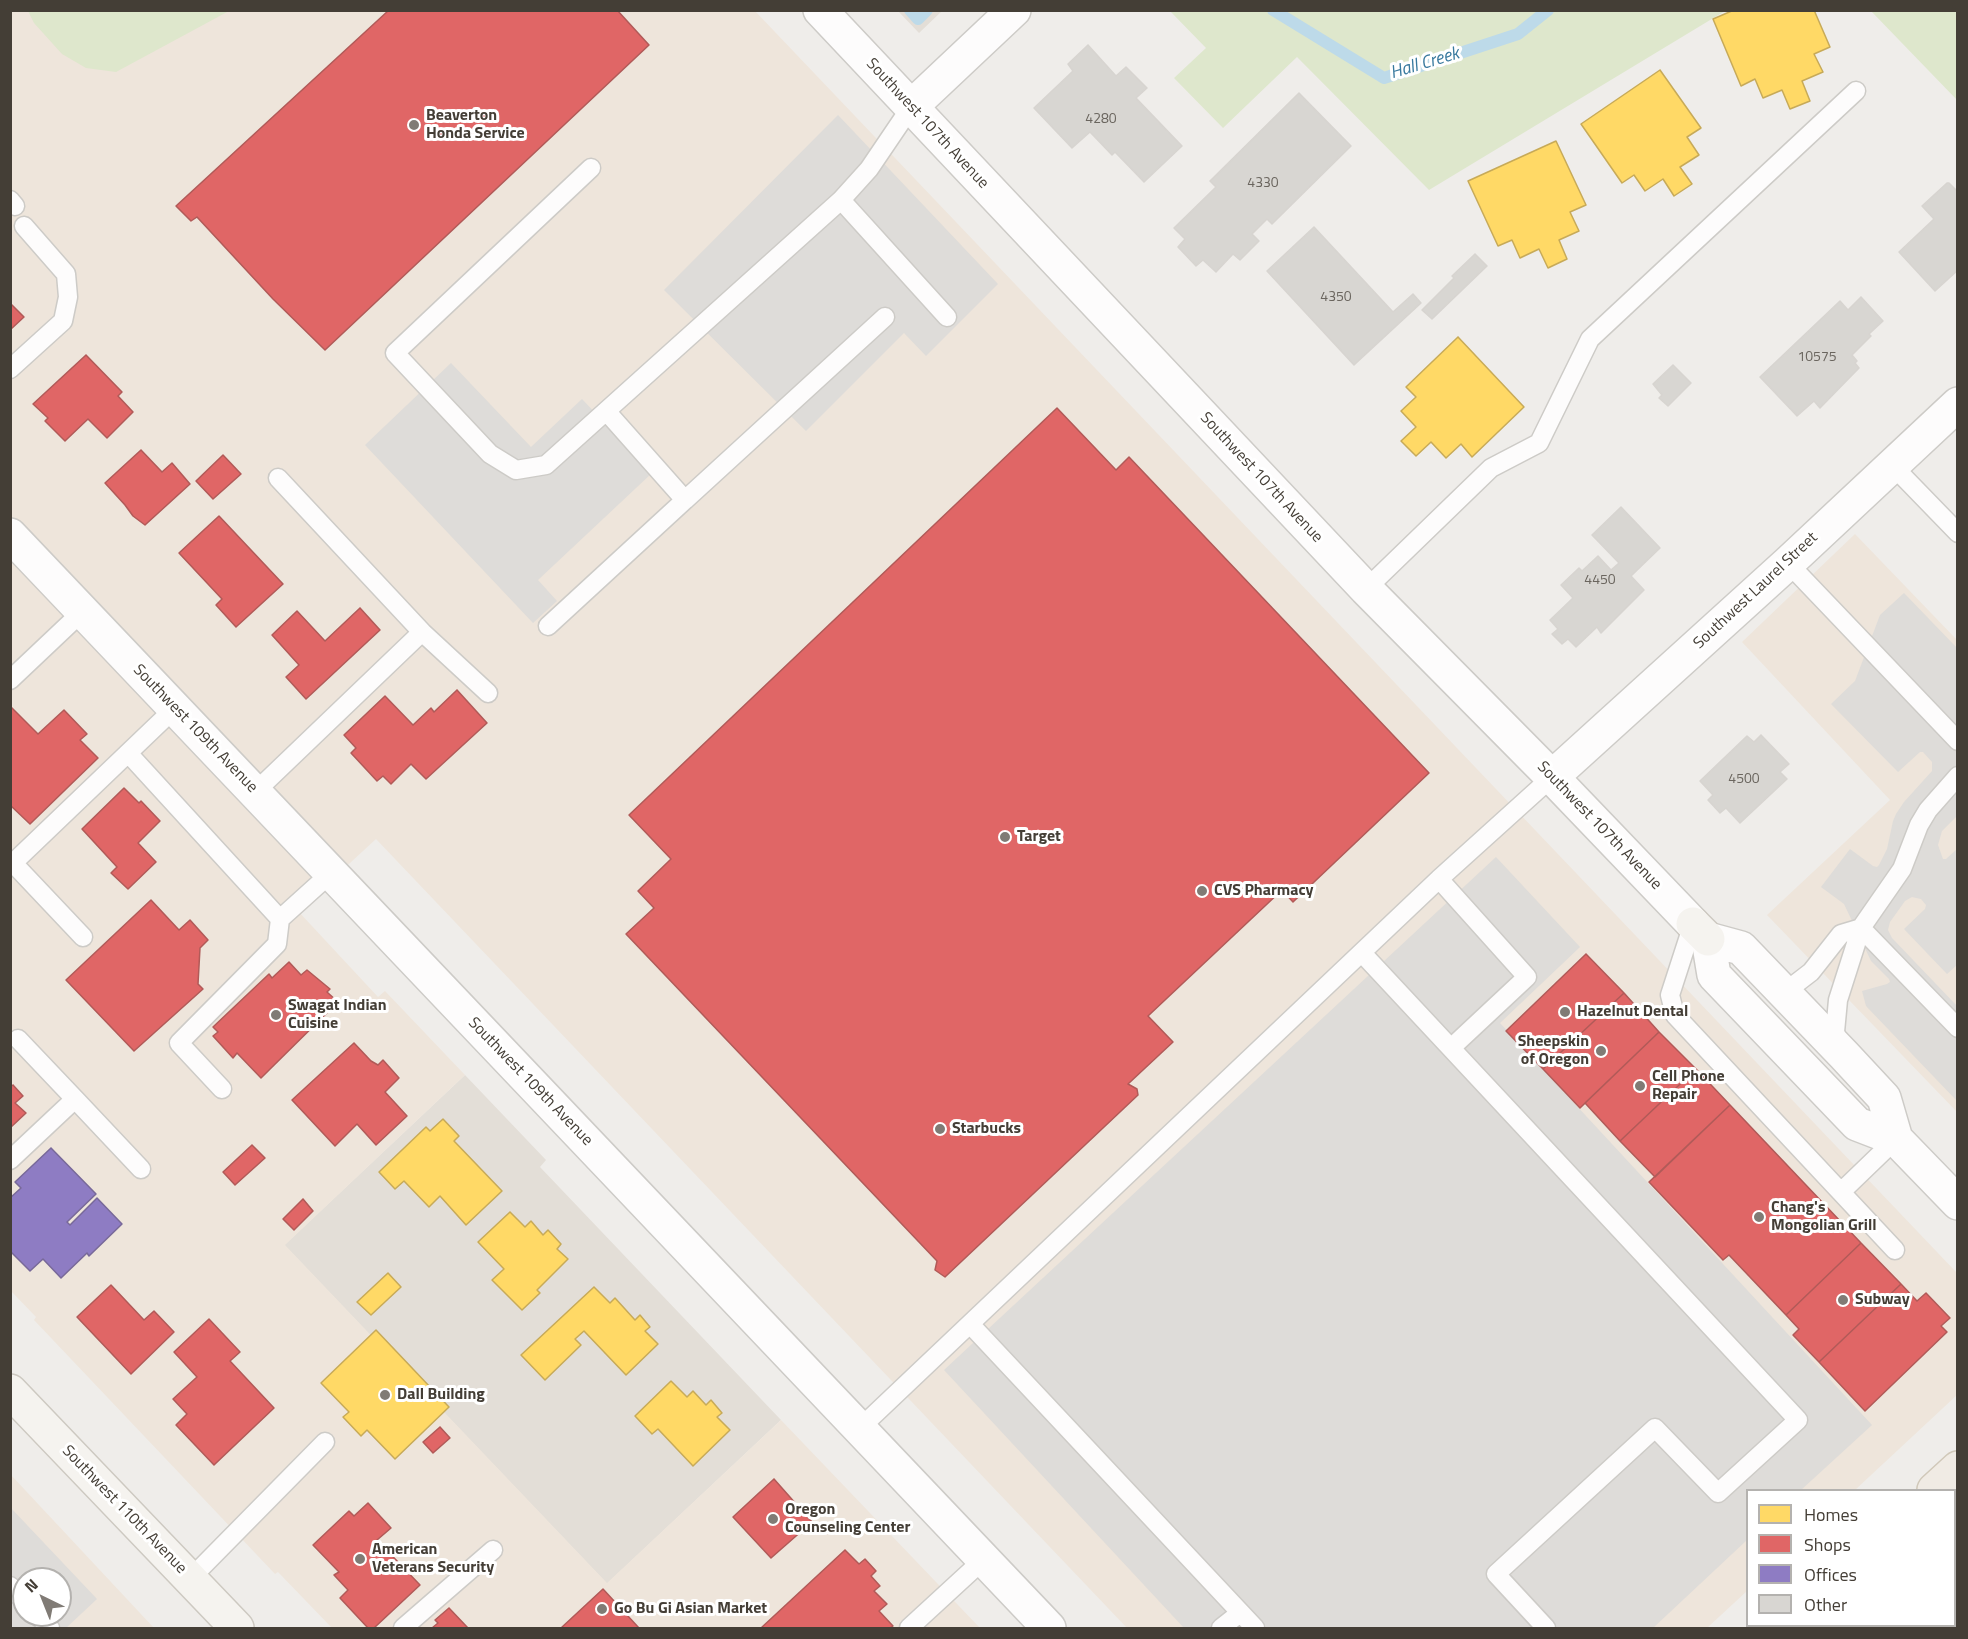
<!DOCTYPE html>
<html>
<head>
<meta charset="utf-8">
<style>
  body { margin:0 }
  #map { position:relative; width:1968px; height:1639px; overflow:hidden; background:#efedea; font-family:"Titillium Web",sans-serif }
  canvas { display:block }
  .frame { position:absolute; inset:0; border:12px solid #443e36; pointer-events:none }
  .legend { position:absolute; left:1746px; top:1489px; width:210px; height:138px; box-sizing:border-box; background:#fff; border:2px solid #b4b2af; margin:0; padding:8px 10px; list-style:none; font-size:18px; color:#443e36 }
  .legend li { display:flex; align-items:center; gap:12px; height:30px }
  .legend b { width:30px; border:2px solid #b4b2af }
  .north { position:absolute; left:12px; top:1567px; width:60px; height:60px; box-sizing:border-box; background:#fff; border:2px solid #b4b2af; border-radius:50%; rotate:317deg; font-size:16px; font-weight:700; line-height:24px; text-align:center; color:#443e36 }
  .north::after { content:''; display:block; margin:auto; width:21px; height:27px; background:#807b75; clip-path:polygon(50% 0,100% 100%,50% 72%,0 100%) }
</style>
</head>
<body>
<div id="map">
<canvas width="1968" height="1639"></canvas>
<div class="frame"></div>
<ul class="legend">
<li><b style="height:16px;background:#ffd966"></b>Homes</li>
<li><b style="height:16px;background:#e06666"></b>Shops</li>
<li><b style="height:16px;background:#8e7cc3"></b>Offices</li>
<li><b style="height:16px;background:#d8d6d2"></b>Other</li>
</ul>
<div class="north">N</div>
</div>
<script>
const ctx = document.querySelector('canvas').getContext('2d');
ctx.lineJoin = 'round';
function fill(path, color) { ctx.fillStyle = color; ctx.fill(path, 'evenodd'); }
const poly = rows => new Path2D(rows.map(r => 'M' + r).join(''));
function trace(path, color, width, dash) { ctx.strokeStyle = color; ctx.lineWidth = width; ctx.lineCap = dash ? 'butt' : 'round'; ctx.setLineDash(dash || []); ctx.stroke(path); }
function drawText(font, color, halo, rows, align = 'center') {
  ctx.font = font + ' "Titillium Web",sans-serif'; ctx.lineWidth = 6; ctx.setLineDash([]); ctx.textBaseline = 'middle'; ctx.strokeStyle = halo; ctx.fillStyle = color; for (const [text, x, y, turn = 0] of rows) {
    ctx.save(); ctx.translate(x, y); ctx.rotate((+turn || 0) * Math.PI / 180); ctx.textAlign = isNaN(turn) ? turn : align; if (halo) ctx.strokeText(text, 0, 0); ctx.fillText(text, 0, 0); ctx.restore();
  }
}
fill(poly([
  [898,11,942,11,919,33],
  [465,1075,546,1160,540,1167,781,1420,607,1584,284,1245]
]), '#e3ded7');
fill(poly([
  [11,11,755,11,1957,1273,1957,1395,1855,1490,1748,1490,1747,1591,1707,1628,1127,1628,376,839,298,911,378,997,385,991,465,1075,285,1245,607,1583,781,1420,980,1628,332,1628,278,1572,275,1574,34,1320,36,1317,11,1291],
  [1855,534,1957,640,1957,1112,1767,915,1890,800,1742,642],
  [11,1475,154,1628,11,1628],
  [24,1579,60,1579,60,1615,24,1615]
]), '#eee5db');
fill(poly([
  [28,11,229,11,116,72,86,68,62,54,34,23],
  [1170,11,1725,11,1429,190,1297,57,1223,128,1174,78,1206,48],
  [1871,11,1957,11,1957,100]
]), '#dee7cc');
fill(poly([
  [838,115,998,284,926,356,904,333,806,431,664,290],
  [451,363,531,447,582,399,652,473,538,580,557,601,533,623,365,445],
  [1904,593,1957,648,1957,816,1942,831,1938,845,1943,859,1946,859,1957,849,1957,965,1947,974,1904,929,1925,909,1926,905,1921,899,1912,897,1905,901,1890,922,1888,930,1892,938,1957,1006,1957,1101,1866,1006,1862,991,1887,984,1890,982,1889,979,1871,961,1844,904,1821,887,1850,849,1873,866,1877,867,1879,865,1887,849,1893,821,1896,814,1904,802,1932,771,1932,762,1923,752,1920,752,1898,772,1831,704,1855,681,1880,615],
  [1496,857,1580,947,1500,1023,1872,1425,1801,1490,1748,1490,1747,1540,1653,1628,1184,1628,944,1370],
  [10,1507,97,1599,66,1628,11,1628],
  [24,1579,60,1579,60,1615,24,1615]
]), '#dedcd9');
const homes = poly([
  [1734,10,1814,10,1830,47,1814,54,1823,72,1802,81,1810,101,1790,109,1782,90,1763,98,1755,79,1741,86,1713,19,1734,10],
  [1660,70,1701,128,1687,137,1699,155,1680,167,1692,184,1674,196,1663,179,1645,191,1634,175,1622,183,1581,124,1660,70],
  [1556,141,1586,205,1570,212,1579,231,1559,240,1567,259,1548,268,1539,249,1520,258,1512,240,1498,246,1468,181,1556,141],
  [1458,337,1524,407,1472,457,1461,444,1446,458,1431,442,1416,456,1401,441,1416,427,1401,411,1416,397,1406,387,1458,337],
  [443,1119,459,1136,454,1141,502,1191,466,1225,440,1196,429,1207,404,1181,395,1189,379,1172,426,1127,430,1131,443,1119],
  [510,1212,525,1227,531,1221,543,1235,548,1230,561,1244,557,1249,568,1259,537,1290,540,1293,522,1310,492,1280,504,1269,478,1242,510,1212],
  [388,1273,401,1287,371,1315,357,1302,388,1273],
  [594,1287,610,1303,615,1298,635,1320,640,1315,650,1327,645,1331,658,1344,626,1375,584,1331,575,1339,581,1345,545,1380,521,1355,594,1287],
  [376,1330,449,1407,395,1459,367,1430,361,1436,343,1417,349,1412,321,1383,376,1330],
  [671,1381,687,1397,693,1391,706,1405,711,1400,722,1413,717,1417,730,1430,693,1466,658,1429,652,1434,635,1416,671,1381]
]);
fill(homes, '#ffd966');
trace(homes, '#c7aa58', 1.5);
const shops = poly([
  [389,10,617,10,649,45,325,350,273,299,197,217,191,221,176,206,389,10],
  [10,303,24,317,10,330,10,303],
  [86,355,122,392,118,396,133,412,107,438,88,419,65,441,45,421,48,418,33,404,86,355],
  [1057,408,1116,470,1129,457,1429,773,1293,902,1282,890,1148,1016,1173,1042,1128,1084,1137,1089,1138,1095,945,1277,935,1270,937,1261,626,934,654,908,638,891,671,859,629,815,1057,408],
  [141,450,162,472,172,463,190,484,145,525,133,516,125,505,105,483,141,450],
  [223,455,241,474,213,499,196,481,223,455],
  [219,516,283,584,236,627,216,605,222,599,179,553,219,516],
  [360,608,380,630,306,699,286,677,299,665,272,635,297,611,325,641,360,608],
  [457,690,487,723,426,779,411,764,391,784,383,776,377,781,351,753,356,748,344,735,385,696,413,725,431,708,434,712,457,690],
  [10,706,38,734,64,710,87,734,80,740,98,758,30,824,10,805,10,706],
  [124,788,139,803,141,801,160,821,138,843,156,862,128,889,111,873,117,867,82,829,124,788],
  [151,900,179,930,190,920,208,940,200,948,198,984,203,989,134,1051,66,980,151,900],
  [1586,954,1624,993,1543,1069,1506,1031,1586,954],
  [289,962,301,975,307,970,330,989,327,992,338,1002,261,1078,237,1053,233,1058,213,1036,218,1032,213,1027,269,974,272,978,289,962],
  [1624,993,1659,1032,1580,1108,1543,1069,1624,993],
  [1659,1032,1696,1069,1620,1141,1585,1103,1659,1032],
  [354,1043,371,1061,378,1065,383,1060,399,1078,385,1092,407,1116,376,1145,357,1124,335,1146,292,1100,354,1043],
  [1696,1069,1730,1105,1655,1177,1620,1141,1696,1069],
  [13,1085,23,1096,15,1103,26,1113,10,1128,10,1087,13,1085],
  [1730,1105,1861,1243,1786,1315,1729,1255,1723,1260,1649,1182,1730,1105],
  [252,1145,265,1158,235,1185,223,1172,252,1145],
  [303,1199,313,1211,294,1230,283,1219,303,1199],
  [1861,1243,1901,1284,1819,1362,1793,1335,1799,1329,1786,1315,1861,1243],
  [1901,1284,1917,1301,1926,1293,1950,1318,1941,1326,1947,1332,1865,1411,1819,1362,1901,1284],
  [111,1285,144,1320,154,1311,174,1332,131,1374,77,1317,111,1285],
  [209,1319,240,1352,230,1361,274,1408,214,1465,176,1425,187,1414,173,1399,197,1377,174,1352,209,1319],
  [440,1427,450,1438,433,1453,423,1442,440,1427],
  [774,1479,812,1522,771,1558,733,1517,774,1479],
  [368,1503,391,1528,377,1540,420,1585,374,1628,368,1628,340,1598,348,1590,334,1575,339,1572,313,1545,349,1511,354,1516,368,1503],
  [845,1550,859,1564,865,1559,876,1571,871,1576,880,1586,874,1591,887,1604,879,1611,893,1626,890,1628,761,1628,845,1550],
  [603,1589,639,1628,561,1628,603,1589],
  [449,1608,468,1628,432,1628,438,1623,435,1620,449,1608]
]);
fill(shops, '#e06666');
trace(shops, '#b15a58', 1.5);
const offices = poly([
  [51,1148,96,1194,67,1222,70,1225,97,1198,122,1224,89,1256,87,1253,61,1278,43,1259,30,1271,10,1251,10,1198,21,1188,15,1182,51,1148]
]);
fill(offices, '#8e7cc3');
trace(offices, '#786999', 1.5);
trace(poly([
  [910,10,918,19,927,10],
  [1273,10,1384,78,1518,34,1548,10]
]), '#bddae9', 12);
const building = poly([
  [1088,45,1116,76,1126,67,1147,88,1136,98,1182,146,1144,182,1115,152,1112,155,1090,132,1072,148,1034,108,1073,71,1068,64,1088,45],
  [1299,93,1351,146,1272,224,1267,219,1252,234,1259,241,1240,260,1233,254,1216,272,1203,260,1196,266,1178,247,1185,239,1174,228,1216,187,1210,181,1299,93],
  [1947,183,1949,183,1958,192,1958,270,1935,291,1899,252,1934,219,1922,206,1947,183],
  [1314,227,1393,312,1413,294,1421,303,1354,365,1267,271,1314,227],
  [1475,254,1487,266,1432,319,1422,310,1454,278,1452,276,1475,254],
  [1861,297,1883,321,1869,334,1871,336,1852,355,1857,361,1855,363,1859,368,1820,408,1814,401,1797,416,1760,377,1840,301,1848,310,1861,297],
  [1673,365,1691,383,1668,406,1659,398,1662,395,1653,384,1673,365],
  [1621,507,1660,548,1631,576,1644,590,1601,633,1597,627,1576,647,1568,639,1562,644,1552,634,1558,629,1550,620,1573,598,1561,585,1579,568,1582,571,1598,556,1611,570,1619,563,1592,535,1621,507],
  [1761,735,1789,764,1780,772,1787,779,1740,823,1726,808,1720,813,1708,800,1713,795,1700,781,1747,736,1754,742,1761,735]
]);
fill(building, '#d8d6d2');
trace(building, '#d7d4d0', 1.5);
const lane = poly([
  [591,168,395,353,490,454,516,470,546,465,841,200,869,169,911,107],
  [10,200,15,206],
  [841,200,947,317],
  [10,369,63,321,68,297,66,274,24,226],
  [607,412,685,500,885,317],
  [1892,465,1958,533],
  [1788,563,1958,741],
  [1366,589,1491,468,1539,443,1590,339,1856,91],
  [548,626,685,500],
  [422,632,488,693],
  [10,680,83,611],
  [128,753,280,919,331,873],
  [255,792,422,632,278,478],
  [10,860,13,863,175,708],
  [13,863,83,937],
  [1439,879,1527,977,1451,1048],
  [1693,924,1670,995,1675,1015,1895,1250],
  [1861,928,1958,1028],
  [1362,953,1798,1420,1718,1493,1655,1428,1496,1574,1546,1628],
  [1785,992,1811,972,1841,934,1861,928],
  [1840,1046,1835,1032,1838,1000,1861,928,1902,869,1919,825,1928,810,1958,776],
  [222,1089,179,1043,277,944,280,919],
  [75,1099,141,1169],
  [10,1160,75,1099,18,1039],
  [1841,1192,1896,1139],
  [970,1324,1255,1628],
  [859,1429,1439,879,1552,777],
  [190,1579,325,1442],
  [10,1586,24,1601],
  [37,1615,50,1628],
  [403,1628,493,1550],
  [909,1628,983,1560],
  [1221,1628,1240,1613]
]);
const street = poly([
  [820,10,1366,589,1552,777,1693,924],
  [911,107,1014,10],
  [10,535,1049,1628],
  [1552,777,1788,563,1958,404],
  [1896,1139,1884,1098,1844,1055,1741,948,1708,939,1714,975,1857,1124,1896,1139,1958,1203]
]);
const secondary = poly([
  [1693,924,1708,939],
  [10,1391,237,1628]
]);
const primary = poly([
  [1934,1490,1958,1468],
  [1954,1544,1958,1541],
  [1786,1628,1790,1626],
  [1864,1628,1867,1626]
]);
trace(lane, '#cdcbc7', 21);
trace(street, '#cdcbc7', 36);
trace(secondary, '#cdc9c1', 36);
trace(primary, '#d0c8b9', 36);
trace(lane, '#fdfcfc', 18);
trace(street, '#fdfcfc', 33);
trace(secondary, '#f5f3ef', 33);
trace(primary, '#f0ebe4', 33);
for (const [x, y, r, color] of [
  [414,125,6,"#807b75"],
  [1005,837,6,"#807b75"],
  [1202,891,6,"#807b75"],
  [1565,1012,6,"#807b75"],
  [276,1015,6,"#807b75"],
  [1601,1051,6,"#807b75"],
  [1640,1086,6,"#807b75"],
  [940,1129,6,"#807b75"],
  [1759,1217,6,"#807b75"],
  [1843,1300,6,"#807b75"],
  [385,1395,6,"#807b75"],
  [773,1519,6,"#807b75"],
  [360,1559,6,"#807b75"],
  [602,1609,6,"#807b75"]
]) { const dot = new Path2D(); dot.arc(x, y, r, 0, 2 * Math.PI); ctx.fillStyle = color; ctx.fill(dot); trace(dot, '#fff', 2); }
drawText('14px', '#6a655e', null, [
  ["4280",1101,120],
  ["4330",1263,184],
  ["4350",1336,298],
  ["10575",1817,358],
  ["4450",1600,581],
  ["4500",1744,780]
]);
drawText('bold 16px', '#443e36', '#fff', [
  ["Beaverton",426,116],
  ["Honda Service",426,134],
  ["Target",1017,837],
  ["CVS Pharmacy",1214,891],
  ["Swagat Indian",288,1006],
  ["Cuisine",288,1024],
  ["Hazelnut Dental",1577,1012],
  ["Sheepskin",1589,1042,"right"],
  ["of Oregon",1589,1060,"right"],
  ["Cell Phone",1652,1077],
  ["Repair",1652,1095],
  ["Starbucks",952,1129],
  ["Chang's",1771,1208],
  ["Mongolian Grill",1771,1226],
  ["Subway",1855,1300],
  ["Dall Building",397,1395],
  ["Oregon",785,1510],
  ["Counseling Center",785,1528],
  ["American",372,1550],
  ["Veterans Security",372,1568],
  ["Go Bu Gi Asian Market",614,1609]
], 'left');
drawText('16px', '#443e36', '#fff', [
  ["Southwest 107th Avenue",927,124,47],
  ["Southwest 107th Avenue",1261,478,47],
  ["Southwest Laurel Street",1756,591,-43],
  ["Southwest 109th Avenue",195,729,46],
  ["Southwest 107th Avenue",1599,826,46],
  ["Southwest 109th Avenue",530,1082,46],
  ["Southwest 110th Avenue",124,1510,46]
]);
drawText('italic 18px', '#38799e', '#fff', [
  ["Hall Creek",1425,64,-17]
]);
</script>
</body>
</html>
